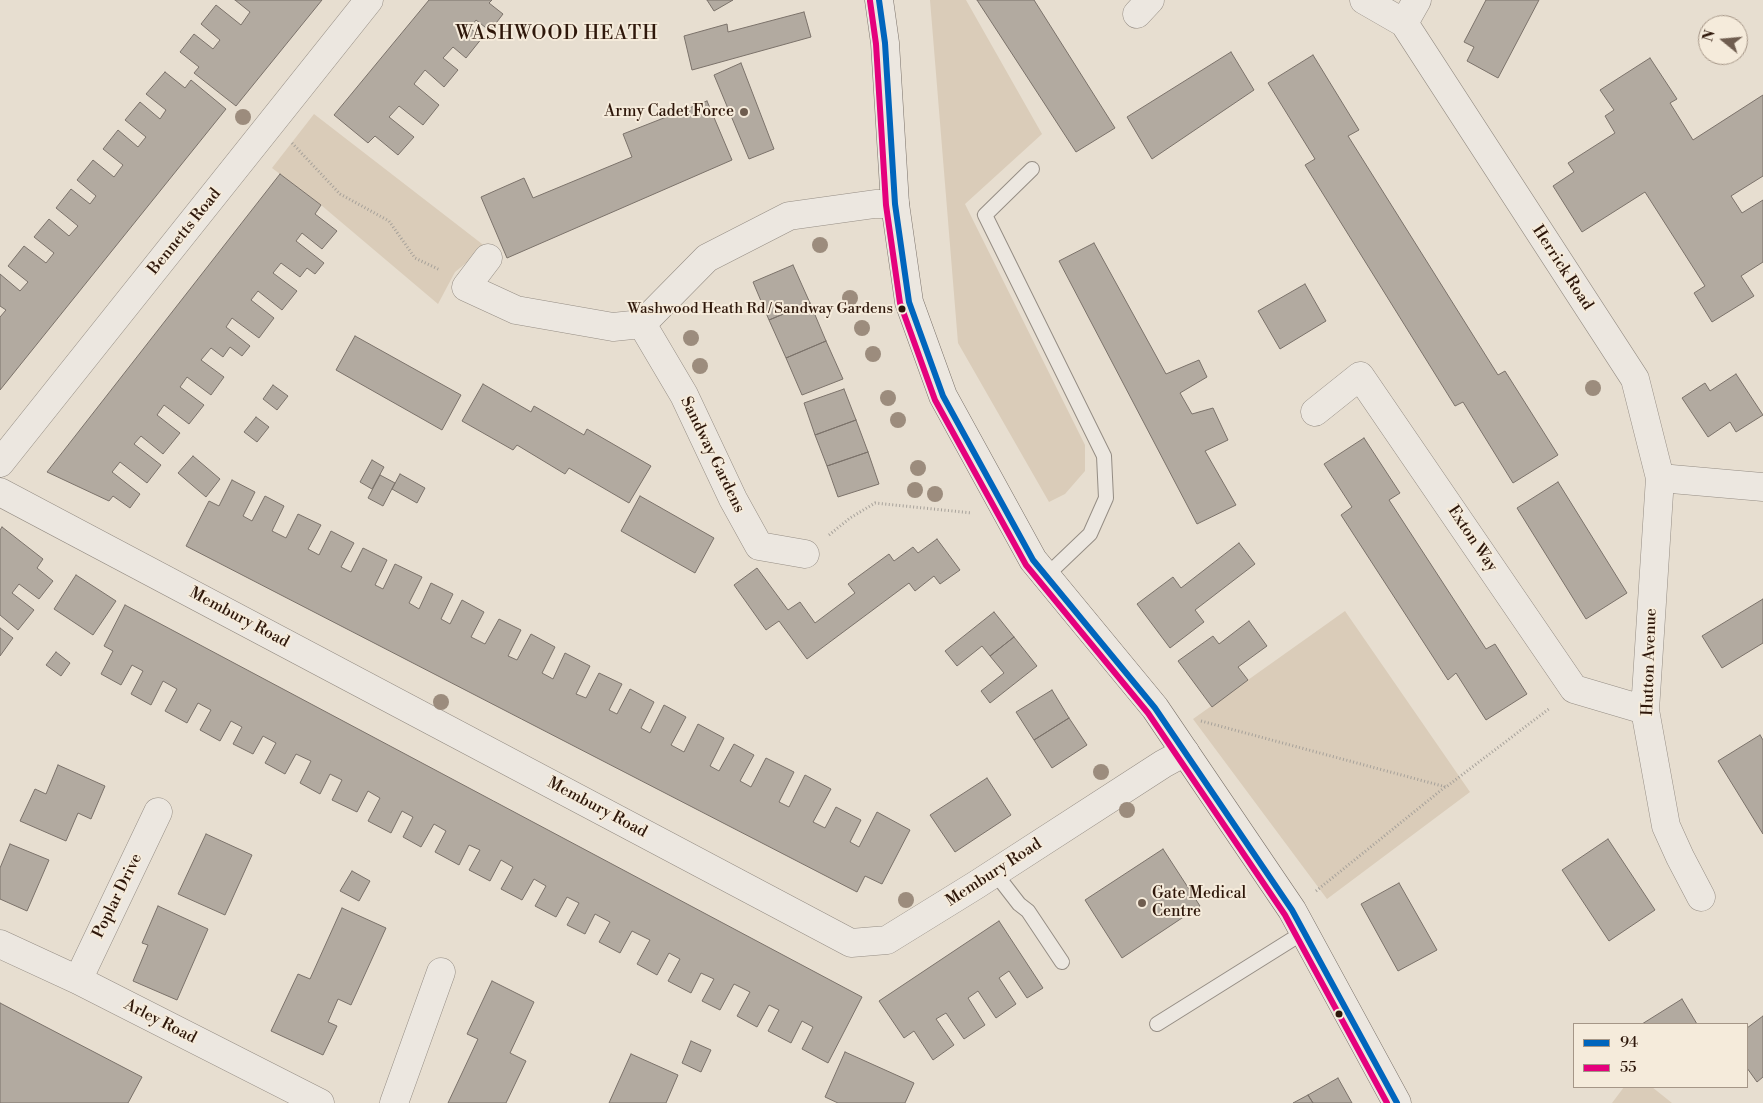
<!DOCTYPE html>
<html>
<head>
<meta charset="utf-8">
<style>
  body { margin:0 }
  #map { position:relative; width:1763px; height:1103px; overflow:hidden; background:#e7ded0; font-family:"Libre Bodoni",serif }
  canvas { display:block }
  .legend { position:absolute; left:1573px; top:1023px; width:175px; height:65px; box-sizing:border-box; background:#f5ebdb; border:1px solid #a59687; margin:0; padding:6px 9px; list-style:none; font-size:15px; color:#2e170a }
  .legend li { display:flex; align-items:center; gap:10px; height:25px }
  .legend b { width:25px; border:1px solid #a59687 }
  .north { position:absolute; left:1698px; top:15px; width:50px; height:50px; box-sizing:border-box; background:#f5ebdb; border:1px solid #a59687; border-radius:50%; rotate:287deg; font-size:14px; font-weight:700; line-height:20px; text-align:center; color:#2e170a }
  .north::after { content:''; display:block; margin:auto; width:18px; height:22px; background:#6f5d4f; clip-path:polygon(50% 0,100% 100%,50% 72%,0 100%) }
</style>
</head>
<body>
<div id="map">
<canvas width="1763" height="1103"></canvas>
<ul class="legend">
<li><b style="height:6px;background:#0065bd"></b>94</li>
<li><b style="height:6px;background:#e5007d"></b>55</li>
</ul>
<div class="north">N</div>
</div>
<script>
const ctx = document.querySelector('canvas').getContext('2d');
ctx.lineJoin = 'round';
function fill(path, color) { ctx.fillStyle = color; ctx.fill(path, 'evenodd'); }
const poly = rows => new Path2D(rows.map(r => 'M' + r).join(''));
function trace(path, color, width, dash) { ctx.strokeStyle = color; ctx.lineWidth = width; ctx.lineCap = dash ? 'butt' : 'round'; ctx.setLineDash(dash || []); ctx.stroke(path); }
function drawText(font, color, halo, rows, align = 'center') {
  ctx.font = font + ' "Libre Bodoni",serif'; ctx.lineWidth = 4; ctx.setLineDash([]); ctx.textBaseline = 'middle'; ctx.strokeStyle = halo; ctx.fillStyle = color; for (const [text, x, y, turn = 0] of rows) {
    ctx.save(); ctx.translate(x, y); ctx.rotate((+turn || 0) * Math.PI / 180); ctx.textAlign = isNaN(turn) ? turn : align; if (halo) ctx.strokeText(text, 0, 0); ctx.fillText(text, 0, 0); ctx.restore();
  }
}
fill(poly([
  [930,0,966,0,1042,134,965,204,1085,445,1085,471,1065,494,1049,502,958,343],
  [314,114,486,247,455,272,438,304,321,205,272,168],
  [1345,611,1470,792,1327,899,1193,719],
  [1624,1087,1652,1087,1672,1103,1612,1103]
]), '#daccb9');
const building = poly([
  [235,0,322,0,236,106,194,73,199,67,180,52,194,34,213,49,220,40,201,24,216,5,241,25,250,12,235,0],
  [429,0,492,0,489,3,503,14,490,31,476,20,470,28,482,38,466,58,453,47,443,58,458,70,444,87,425,70,414,84,439,105,423,125,399,106,389,117,414,137,398,155,375,136,368,143,334,115,429,0],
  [707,0,733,0,714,11,707,0],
  [977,0,1034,0,1115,128,1076,152,977,0],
  [1486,0,1539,0,1498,78,1467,61,1474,47,1464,42,1486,0],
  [804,12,811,37,692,70,684,36,727,24,728,32,804,12],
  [1231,52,1254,90,1152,159,1127,117,1231,52],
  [1313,55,1359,130,1348,136,1498,375,1505,371,1558,455,1513,483,1463,402,1455,406,1305,165,1315,159,1268,83,1313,55],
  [1650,58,1677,99,1670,103,1693,140,1763,95,1763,176,1731,196,1742,213,1763,200,1763,262,1741,276,1754,296,1712,322,1694,293,1705,286,1645,192,1582,232,1553,186,1574,172,1568,163,1615,133,1605,116,1614,110,1600,90,1650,58],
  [741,63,774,149,749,159,714,75,741,63],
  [165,72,185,88,191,80,226,109,0,390,0,317,6,310,0,306,0,274,20,291,28,282,8,266,24,246,46,263,54,253,34,237,49,219,69,236,78,226,56,208,71,189,90,204,96,196,77,180,93,160,114,177,123,165,103,149,118,130,138,147,146,137,125,120,140,102,160,119,166,110,146,94,165,72],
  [707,101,732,160,507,258,481,197,524,178,533,198,632,157,623,134,707,101],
  [280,174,321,205,315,214,337,231,322,249,302,233,296,241,324,263,315,274,307,268,300,277,281,263,273,273,297,291,282,310,258,291,251,300,274,318,259,338,232,318,226,327,250,346,242,356,230,347,223,357,211,348,201,360,224,377,211,395,187,377,180,387,204,405,189,424,164,405,157,415,180,433,163,454,141,436,134,444,161,465,147,483,120,462,112,472,140,494,130,508,113,496,109,501,47,472,280,174],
  [1094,243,1166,374,1199,360,1207,377,1180,393,1192,414,1213,408,1228,440,1205,451,1236,505,1197,524,1059,261,1094,243],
  [793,265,810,303,769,320,753,282,793,265],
  [1305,284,1326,321,1280,349,1258,311,1305,284],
  [810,303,826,341,786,358,769,320,810,303],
  [355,336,461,395,442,430,336,370,355,336],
  [826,341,843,379,802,395,786,358,826,341],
  [1736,374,1763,415,1736,432,1730,422,1708,437,1682,398,1705,383,1710,391,1736,374],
  [483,384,531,412,534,406,584,435,587,429,651,466,629,503,569,468,565,474,517,445,513,450,462,421,483,384],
  [273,385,288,396,277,410,263,399,273,385],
  [844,389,856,420,815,435,804,403,844,389],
  [256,417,269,427,257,442,244,432,256,417],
  [856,420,868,452,827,466,815,435,856,420],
  [1364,438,1400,493,1389,500,1486,649,1495,644,1527,694,1486,720,1456,673,1448,680,1341,515,1352,507,1324,464,1364,438],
  [868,452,879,484,838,497,827,466,868,452],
  [193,456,220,479,206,497,178,473,193,456],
  [372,460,384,467,372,489,360,482,372,460],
  [400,474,425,488,417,503,392,489,400,474],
  [380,475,395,483,383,506,368,498,380,475],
  [232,480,255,492,243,516,252,521,265,496,284,506,272,531,286,538,298,514,321,525,308,549,319,555,331,531,354,543,341,567,351,572,363,548,387,560,375,585,383,589,395,564,422,577,409,603,419,609,431,583,453,594,441,619,450,624,462,600,484,612,471,637,485,644,499,619,521,630,508,656,517,660,531,634,555,647,542,673,553,679,565,653,590,666,576,694,586,698,599,673,622,684,609,710,617,714,630,689,654,702,641,728,650,733,664,705,686,717,671,745,684,752,698,724,724,738,710,766,719,771,734,744,754,755,740,781,751,787,766,758,794,772,779,802,789,807,805,775,831,789,813,822,825,828,836,807,861,820,850,842,859,847,877,812,910,830,882,884,865,876,857,892,186,546,209,501,219,506,232,480],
  [1558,482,1627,593,1586,619,1517,508,1558,482],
  [640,496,714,538,695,573,621,531,640,496],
  [2,527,43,559,37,568,53,581,39,599,19,584,12,593,34,610,18,630,0,615,0,530,2,527],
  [937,539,960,570,940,584,934,576,915,591,909,583,807,659,779,621,766,630,734,585,757,568,788,610,800,602,815,623,855,593,848,584,889,554,894,561,913,547,918,553,937,539],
  [1239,543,1255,564,1195,610,1204,622,1170,648,1137,604,1173,577,1181,588,1239,543],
  [76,575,116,601,93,635,54,609,76,575],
  [1763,599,1763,643,1722,668,1702,636,1763,599],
  [125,605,862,997,828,1063,802,1049,813,1027,802,1021,791,1043,768,1031,779,1010,769,1005,757,1027,737,1016,750,992,734,984,720,1010,702,1001,714,979,701,973,691,993,668,981,680,959,669,953,657,975,637,964,650,940,632,931,620,953,599,942,610,922,595,914,585,934,567,925,579,903,567,897,556,917,535,906,546,886,534,879,522,900,501,889,513,867,501,860,490,881,469,870,480,850,469,845,459,865,435,852,446,831,434,824,421,847,403,837,413,817,402,811,391,833,368,821,380,798,368,791,357,812,332,800,342,780,330,774,320,794,300,783,311,761,296,754,285,774,265,763,276,743,263,736,253,754,233,744,242,727,231,721,220,741,200,730,211,710,198,703,187,723,165,711,177,689,163,681,151,705,131,694,143,671,132,665,121,685,101,674,113,651,104,646,125,605],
  [994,612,1014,637,990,656,982,646,957,666,945,651,994,612],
  [1249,621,1267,646,1238,667,1248,680,1212,707,1178,661,1213,636,1219,644,1249,621],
  [0,628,13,638,0,656,0,628],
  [1014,637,1037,666,990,703,981,691,1004,673,990,656,1014,637],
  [56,652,70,663,61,676,46,665,56,652],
  [1052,690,1069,718,1034,740,1016,712,1052,690],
  [1069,718,1087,745,1052,768,1034,740,1069,718],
  [1760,735,1763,740,1763,834,1718,761,1760,735],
  [58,765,105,786,91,819,78,813,66,841,20,821,35,789,46,794,58,765],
  [987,778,1011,815,955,852,930,815,987,778],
  [206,834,252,855,225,915,178,894,206,834],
  [1608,839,1655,910,1609,941,1562,870,1608,839],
  [10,844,49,860,27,911,0,899,0,868,10,844],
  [1163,849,1200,906,1122,958,1085,900,1163,849],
  [352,871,370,881,359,901,340,891,352,871],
  [1399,883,1437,950,1398,971,1361,904,1399,883],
  [158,906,208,929,177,1000,133,981,148,945,142,943,158,906],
  [342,908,386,928,351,1005,338,999,328,1022,337,1026,323,1055,271,1031,298,974,310,979,342,908],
  [999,921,1043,988,1027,998,1009,971,999,978,1016,1004,996,1018,978,991,968,998,985,1025,964,1039,946,1013,936,1019,954,1045,933,1060,914,1031,904,1038,879,1001,999,921],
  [492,981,534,1002,510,1053,526,1061,506,1103,448,1103,478,1039,467,1034,492,981],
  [1682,999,1697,1024,1642,1024,1682,999],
  [0,1003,142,1077,128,1103,0,1103,0,1003],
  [1763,1016,1763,1077,1757,1082,1747,1068,1747,1028,1763,1016],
  [691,1041,711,1050,701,1072,682,1063,691,1041],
  [845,1052,914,1083,905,1103,838,1103,825,1097,845,1052],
  [631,1054,678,1075,666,1103,609,1103,631,1054],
  [1338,1078,1352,1103,1313,1103,1308,1095,1338,1078],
  [1308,1095,1313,1103,1293,1103,1308,1095]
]);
fill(building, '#b2aaa0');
trace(building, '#7b726a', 1);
const lane = poly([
  [1032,169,985,215,1104,456,1106,498,1090,534,1046,576],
  [995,873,1019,904,1028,911,1062,962],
  [1157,1024,1304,932]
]);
const street = poly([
  [1364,0,1404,23,1635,379,1660,478,1763,487],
  [1137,14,1150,0],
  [1404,23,1417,0],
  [488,258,466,287,516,310,613,327,642,324],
  [1315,412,1360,376,1574,689,1645,710],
  [0,463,369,0],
  [1660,478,1645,710,1666,826,1680,857,1701,897],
  [0,492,851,943,887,940,976,885,1163,764,1185,752],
  [805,554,759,546,733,499,684,395,642,324,707,258,789,216,875,204,895,204],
  [0,944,78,980,320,1103],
  [78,980,158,812],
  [394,1103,441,972]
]);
const secondary = poly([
  [879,0,885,43,895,204,909,302,943,396,1033,560,1155,708,1292,910,1397,1103]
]);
trace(lane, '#958d84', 16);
trace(street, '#958d84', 29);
trace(secondary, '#7b726a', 29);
trace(poly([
  [292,143,340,194,389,221,415,258,440,270],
  [829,535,850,518,875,503,972,513],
  [1201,721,1446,787,1550,708],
  [1316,891,1445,787]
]), '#a6a19a', 3, [1, 2.5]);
trace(lane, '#ece7e0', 14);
trace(street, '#ece7e0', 28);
trace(secondary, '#ece7e0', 28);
trace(poly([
  [879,0,885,43,895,204,909,302,943,396,1033,560,1155,708,1292,910,1397,1103]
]), '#0065bd', 6);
trace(poly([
  [870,1,876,44,886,205,900,303,935,400,1026,565,1148,713,1285,915,1387,1103]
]), '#e5007d', 6);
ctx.fillStyle = '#9c8c7d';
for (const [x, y] of [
  [243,117],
  [820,245],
  [850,298],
  [862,328],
  [691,338],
  [873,354],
  [700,366],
  [1593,388],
  [888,398],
  [898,420],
  [918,468],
  [915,490],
  [935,494],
  [441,702],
  [1101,772],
  [1127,810],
  [906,900]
]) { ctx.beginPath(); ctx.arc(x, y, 8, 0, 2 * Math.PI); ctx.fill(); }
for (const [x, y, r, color] of [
  [744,112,5,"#6f5d4f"],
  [902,309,4.5,"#2e170a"],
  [1142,903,5,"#6f5d4f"],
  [1339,1014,4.5,"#2e170a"]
]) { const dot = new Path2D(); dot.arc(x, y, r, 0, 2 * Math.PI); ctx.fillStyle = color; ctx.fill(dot); trace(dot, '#f5ebdb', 2); }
drawText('15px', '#2e170a', '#f5ebdb', [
  ["Washwood Heath Rd / Sandway Gardens",893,309]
], 'right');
drawText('16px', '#2e170a', '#f5ebdb', [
  ["Army Cadet Force",734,112],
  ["Gate Medical",1152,894,"left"],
  ["Centre",1152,912,"left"]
], 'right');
drawText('16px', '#2e170a', '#f5ebdb', [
  ["Bennetts Road",185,232,-51],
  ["Herrick Road",1562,268,57],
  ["Sandway Gardens",712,455,64],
  ["Exton Way",1472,539,56],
  ["Membury Road",239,618,28],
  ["Hutton Avenue",1650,662,-88],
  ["Membury Road",597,808,28],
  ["Membury Road",994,873,-33],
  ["Poplar Drive",118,896,-64],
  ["Arley Road",160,1022,27]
]);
ctx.letterSpacing = '1px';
drawText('19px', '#2e170a', '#f5ebdb', [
  ["WASHWOOD HEATH",557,34]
]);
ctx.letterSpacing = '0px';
</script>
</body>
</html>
